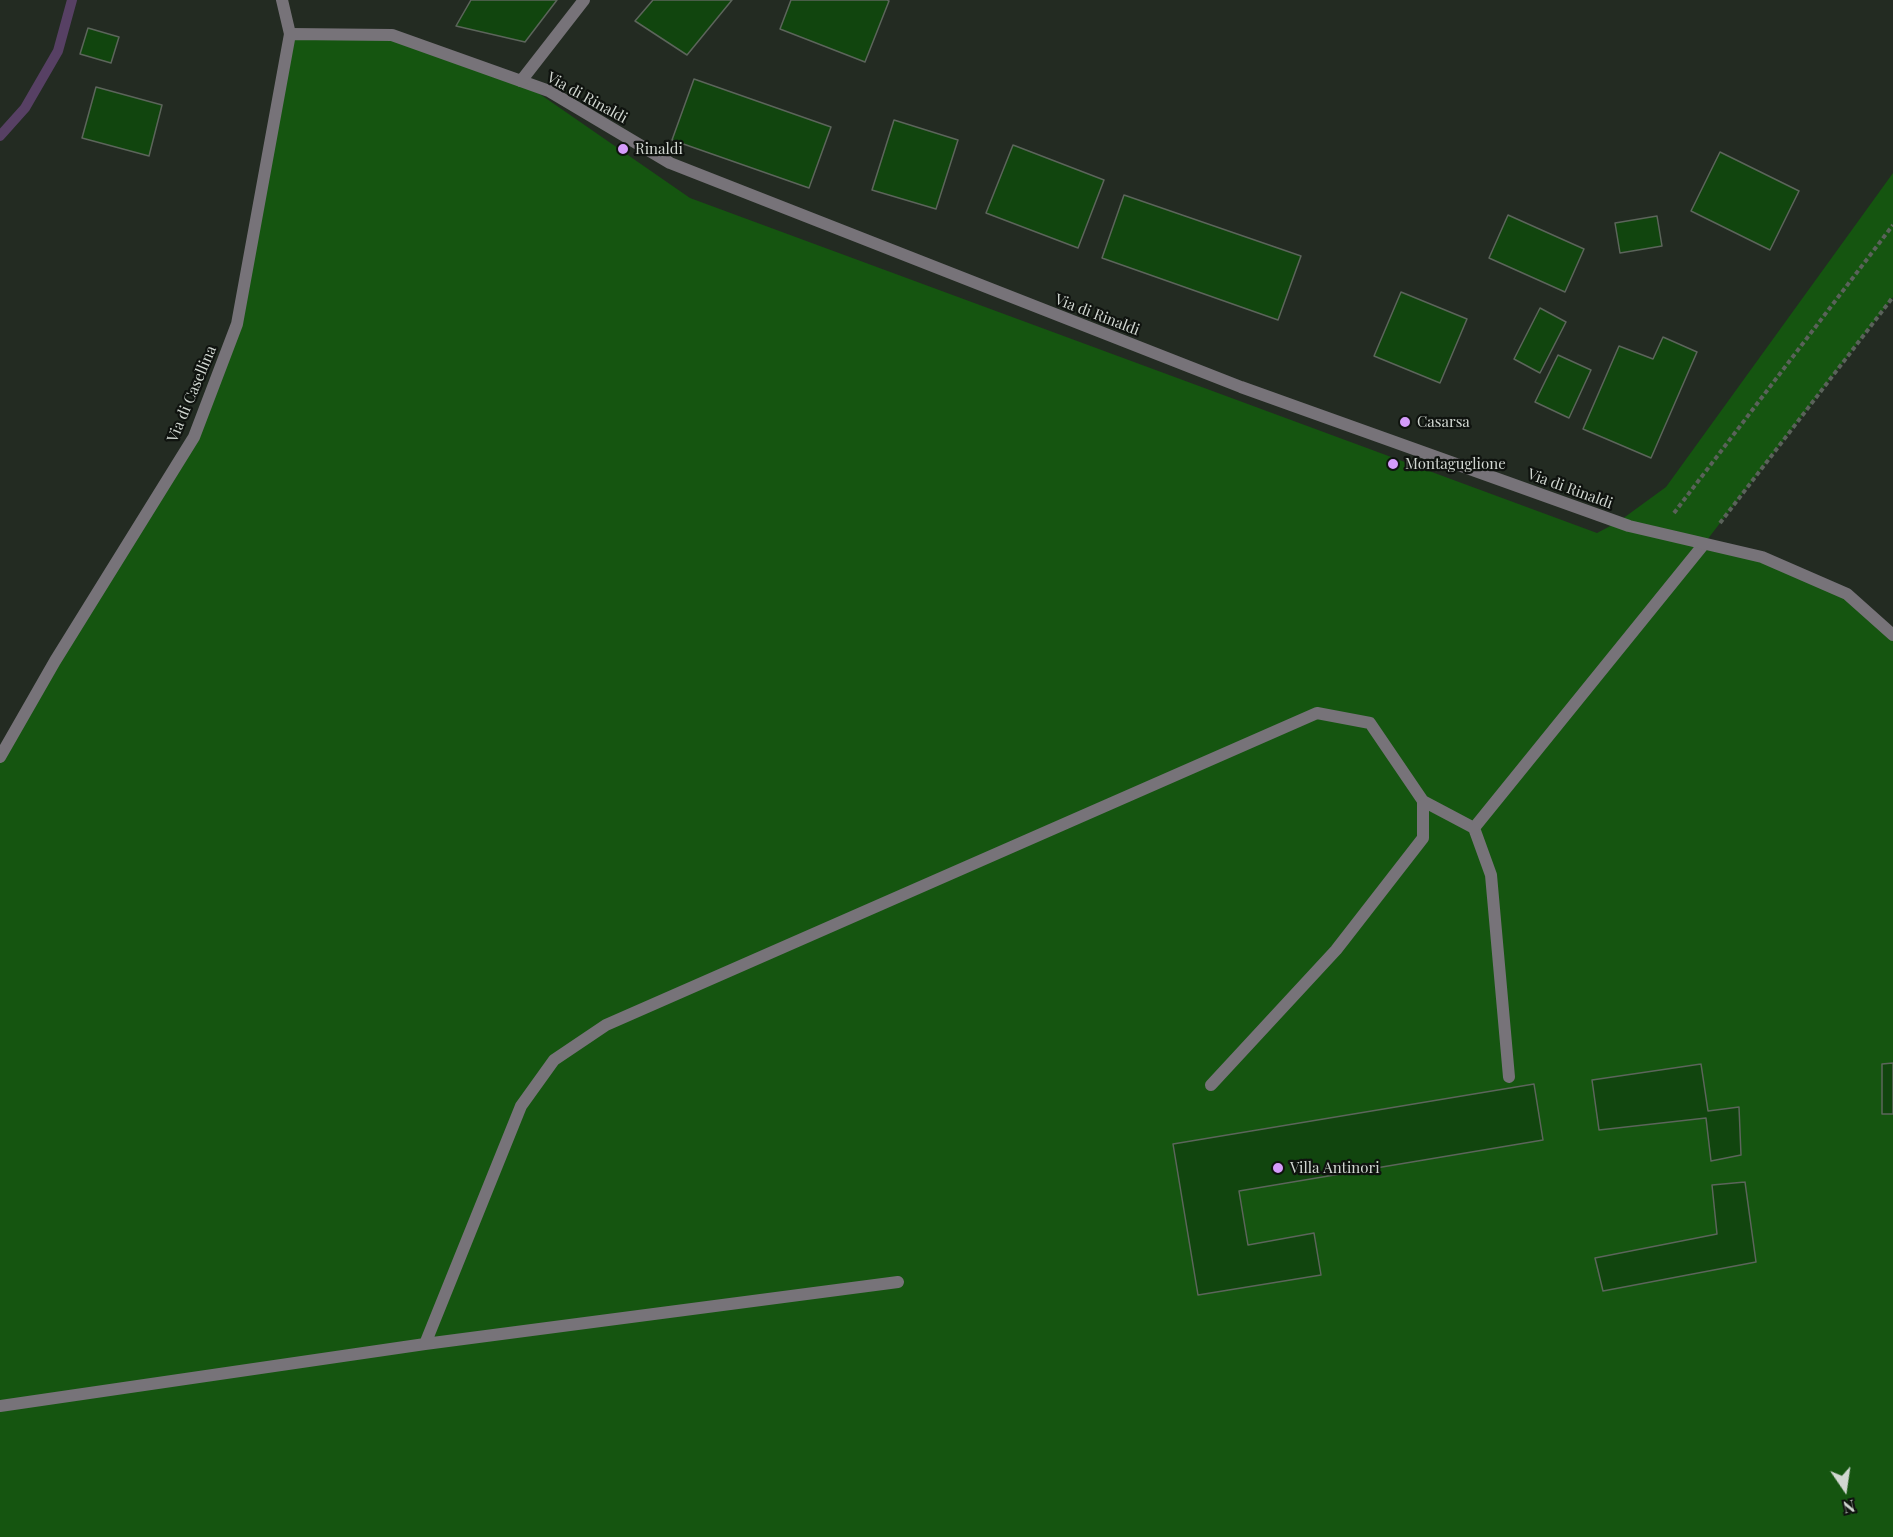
<!DOCTYPE html>
<html>
<head>
<meta charset="utf-8">
<style>
  body { margin:0 }
  #map { position:relative; width:1893px; height:1537px; overflow:hidden; background:#232b22; font-family:"Playfair Display",serif }
  canvas { display:block }
  .north { position:absolute; left:1815px; top:1459px; width:60px; height:60px; -webkit-text-stroke:4px #0f130f; paint-order:stroke; rotate:167deg; font-size:16px; font-weight:700; line-height:24px; text-align:center; color:#d1d7d1 }
  .north::after { content:''; display:block; margin:auto; width:21px; height:27px; background:#d1d7d1; clip-path:polygon(50% 0,100% 100%,50% 72%,0 100%) }
</style>
</head>
<body>
<div id="map">
<canvas width="1893" height="1537"></canvas>
<div class="north">N</div>
</div>
<script>
const ctx = document.querySelector('canvas').getContext('2d');
ctx.lineJoin = 'round';
function fill(path, color) { ctx.fillStyle = color; ctx.fill(path, 'evenodd'); }
const poly = rows => new Path2D(rows.map(r => 'M' + r).join(''));
function trace(path, color, width, dash) { ctx.strokeStyle = color; ctx.lineWidth = width; ctx.lineCap = dash ? 'butt' : 'round'; ctx.setLineDash(dash || []); ctx.stroke(path); }
function drawText(font, color, halo, rows, align = 'center') {
  ctx.font = font + ' "Playfair Display",serif'; ctx.lineWidth = 4.5; ctx.setLineDash([]); ctx.textBaseline = 'middle'; ctx.strokeStyle = halo; ctx.fillStyle = color; for (const [text, x, y, turn = 0] of rows) {
    ctx.save(); ctx.translate(x, y); ctx.rotate((+turn || 0) * Math.PI / 180); ctx.textAlign = isNaN(turn) ? turn : align; if (halo) ctx.strokeText(text, 0, 0); ctx.fillText(text, 0, 0); ctx.restore();
  }
}
fill(poly([
  [290,34,392,35,521,81,690,198,1597,533,1618,522,1666,487,1893,173,1893,297,1704,544,1762,557,1847,594,1893,635,1893,1537,0,1537,0,757,194,437,237,324]
]), '#155510');
trace(poly([
  [0,136,25,108,58,51,72,0]
]), '#574064', 10);
const building = poly([
  [471,0,557,0,525,42,456,26,471,0],
  [653,0,732,0,687,55,635,21,653,0],
  [791,0,887,0,889,1,865,62,780,29,791,0],
  [88,28,119,37,111,63,80,54,88,28],
  [694,79,831,127,809,188,672,140,694,79],
  [96,87,162,105,149,156,82,138,96,87],
  [894,120,958,140,936,209,872,190,894,120],
  [1013,145,1104,180,1078,248,986,213,1013,145],
  [1720,152,1799,191,1770,250,1691,211,1720,152],
  [1124,195,1301,256,1278,320,1102,258,1124,195],
  [1508,215,1584,249,1565,292,1489,258,1508,215],
  [1657,216,1662,246,1620,253,1615,223,1657,216],
  [1401,292,1467,319,1440,383,1374,356,1401,292],
  [1540,308,1566,322,1540,373,1514,359,1540,308],
  [1663,337,1697,352,1651,458,1583,429,1619,346,1653,359,1663,337],
  [1558,355,1591,370,1569,418,1535,402,1558,355],
  [1893,1063,1893,1114,1882,1114,1882,1064,1893,1063],
  [1701,1064,1708,1111,1739,1107,1741,1155,1711,1161,1706,1118,1599,1130,1592,1080,1701,1064],
  [1534,1084,1543,1140,1239,1191,1248,1245,1314,1233,1321,1275,1198,1295,1173,1144,1534,1084],
  [1745,1182,1756,1262,1603,1291,1595,1258,1717,1234,1712,1185,1745,1182]
]);
fill(building, '#11450e');
trace(building, '#5c655b', 1.5);
trace(poly([
  [1674,513,1893,225],
  [1720,523,1893,297]
]), '#5a625a', 4, [4.5, 3]);
trace(poly([
  [1423,801,1474,828,1491,875,1509,1077],
  [1474,828,1704,544],
  [425,1344,521,1106,554,1060,606,1025,1317,713,1370,723,1423,801,1423,838,1336,950,1211,1085],
  [0,1406,425,1344,898,1282]
]), '#777379', 12);
trace(poly([
  [282,0,290,34],
  [521,81,549,91,670,163,1241,387,1629,526,1762,557,1847,594,1893,635]
]), '#777379', 12);
trace(poly([
  [0,757,55,661,194,437,237,324,290,34,392,35,521,81,584,0]
]), '#777379', 12);
for (const [x, y, r, color] of [
  [623,149,6,"#d59cfb"],
  [1405,422,6,"#d59cfb"],
  [1393,464,6,"#d59cfb"],
  [1278,1168,6,"#d59cfb"]
]) { const dot = new Path2D(); dot.arc(x, y, r, 0, 2 * Math.PI); ctx.fillStyle = color; ctx.fill(dot); trace(dot, '#0f130f', 2); }
drawText('15px', '#d1d7d1', '#0f130f', [
  ["Via di Rinaldi",587,98,29],
  ["Via di Rinaldi",1097,315,21],
  ["Via di Casellina",192,394,-67],
  ["Via di Rinaldi",1570,489,20]
]);
drawText('15px', '#d1d7d1', '#0f130f', [
  ["Rinaldi",635,149],
  ["Casarsa",1417,422],
  ["Montaguglione",1405,464],
  ["Villa Antinori",1290,1168]
], 'left');
</script>
</body>
</html>
